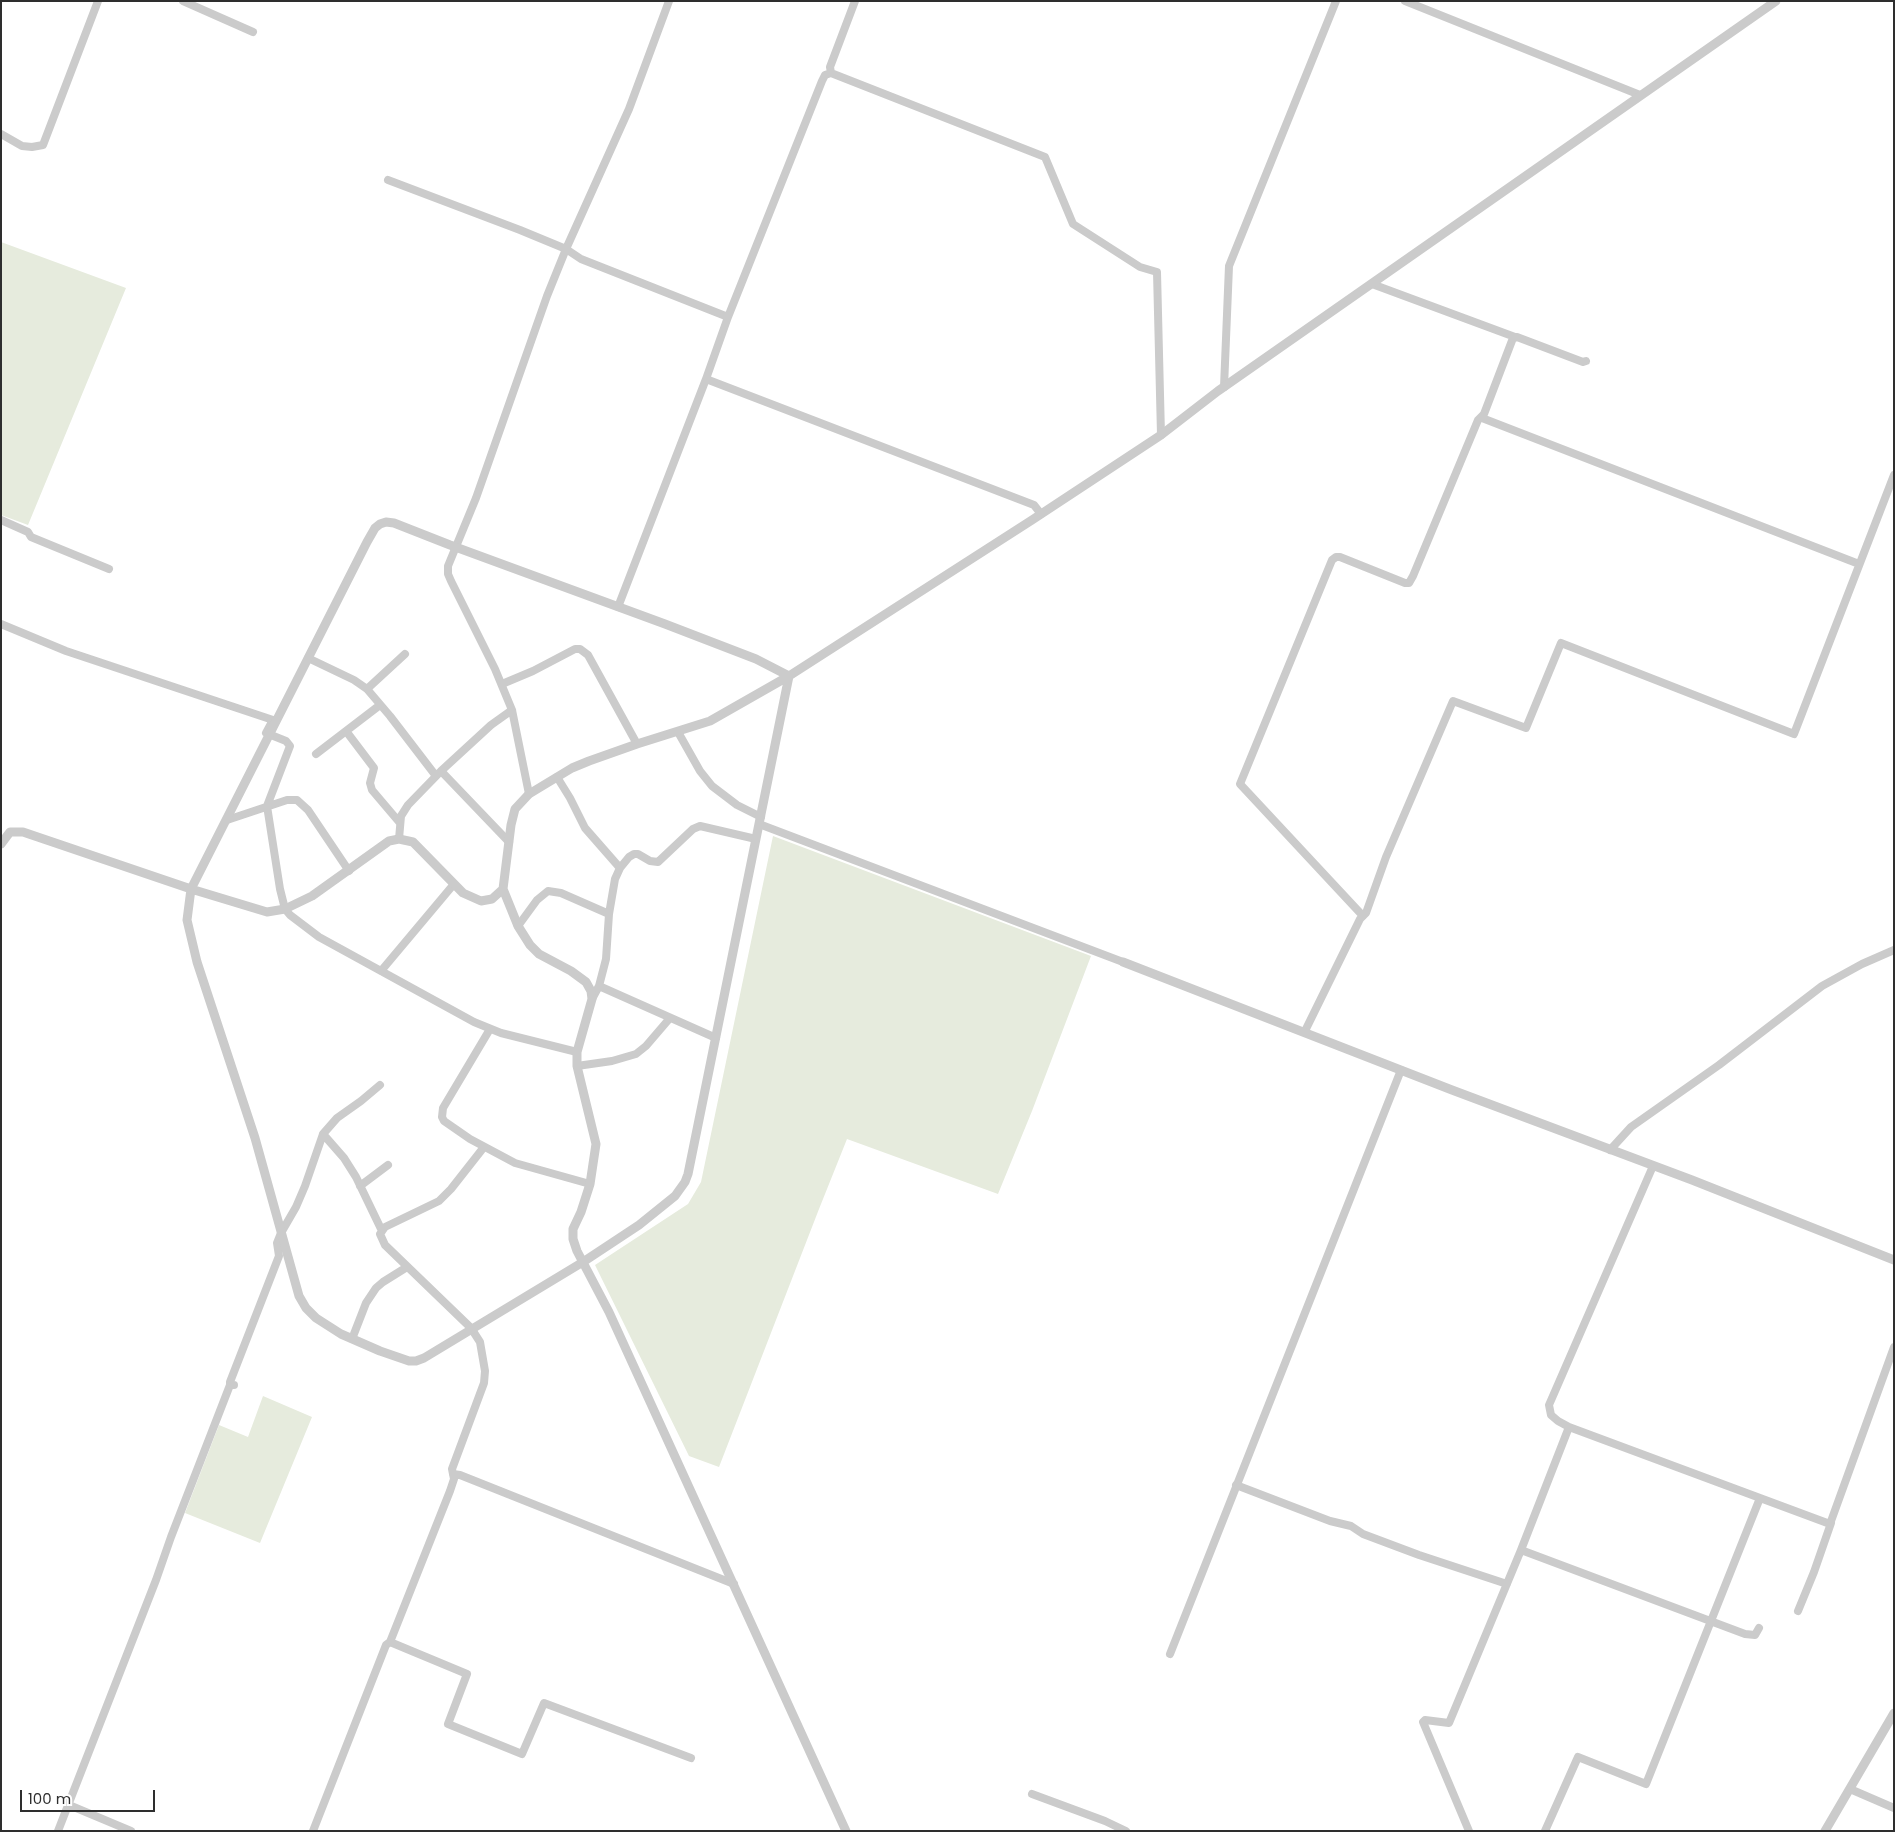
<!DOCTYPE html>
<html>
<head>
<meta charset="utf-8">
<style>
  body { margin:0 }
  #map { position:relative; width:1895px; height:1832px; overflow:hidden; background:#fff; font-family:Poppins,sans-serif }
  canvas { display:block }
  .frame { position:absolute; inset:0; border:2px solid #2e2e2e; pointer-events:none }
  .scale { position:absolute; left:20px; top:1790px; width:135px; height:22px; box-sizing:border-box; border:2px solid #2e2e2e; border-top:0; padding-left:6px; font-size:15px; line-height:18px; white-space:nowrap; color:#2e2e2e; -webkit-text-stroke:4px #fff; paint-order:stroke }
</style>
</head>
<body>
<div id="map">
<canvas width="1895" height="1832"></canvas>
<div class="frame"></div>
<div class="scale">100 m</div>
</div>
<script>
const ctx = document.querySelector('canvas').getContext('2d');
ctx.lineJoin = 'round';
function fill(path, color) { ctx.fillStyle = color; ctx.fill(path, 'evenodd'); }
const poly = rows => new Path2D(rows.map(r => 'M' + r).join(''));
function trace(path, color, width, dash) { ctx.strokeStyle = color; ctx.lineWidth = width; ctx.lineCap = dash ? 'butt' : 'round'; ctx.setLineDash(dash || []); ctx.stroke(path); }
fill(poly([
  [1,242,126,288,28,525,1,515],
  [773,836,1091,956,1032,1111,998,1194,847,1139,819,1209,719,1467,689,1456,595,1265,688,1204,701,1182],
  [263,1396,312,1417,260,1543,185,1513,219,1425,248,1437]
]), '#e6ebdd');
trace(poly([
  [183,1,253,32],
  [1405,1,1640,95],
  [831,73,830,67,855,1],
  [1,134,22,146,32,147,43,145,98,1],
  [388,180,520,230,566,249,581,259,728,317,706,379,1034,505,1041,514],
  [1372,284,1515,337],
  [728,317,822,81,825,75,831,73,1045,157,1073,224,1140,267,1157,272,1161,435],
  [1224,387,1229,266,1336,1],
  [1482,418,1859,564],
  [1,520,28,532,31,537,109,569],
  [618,607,706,379],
  [1,624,66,651,273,720,266,733,286,741,290,746,267,806,280,889,285,909,290,915,319,937,474,1022,501,1033,577,1052],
  [308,658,354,680,367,689,390,716,436,776],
  [502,684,533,671,575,649,580,649,588,655,637,744],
  [367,689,405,654],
  [346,731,374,768,370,783,372,790,400,823],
  [678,732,700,771,712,786,737,805,761,817],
  [316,754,380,705],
  [441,771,509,842],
  [557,777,570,798,585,828,620,868],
  [529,794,512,710,495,669,451,581,448,574,448,566,476,498,547,296,566,249,629,109,669,1],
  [227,820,287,800,297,800,308,810,349,871],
  [759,824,1123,962],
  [399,839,401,816,408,805,441,771,491,725,512,710],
  [1363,916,1240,784,1332,560,1336,557,1340,557,1405,583,1409,583,1413,576,1478,420,1484,414,1513,338,1517,337,1583,362,1586,361],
  [518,926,537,900,548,891,561,893,609,914],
  [381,971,454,884],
  [599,986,716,1038],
  [592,999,599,986,606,959,609,914,615,879,620,868,629,857,634,854,638,854,650,861,658,862,693,829,700,826,756,839],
  [490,1029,443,1108,442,1117,444,1121,470,1139,515,1163,590,1184],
  [1305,1031,1360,919,1366,913,1386,857,1453,701,1526,728,1561,643,1794,734,1894,475],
  [577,1066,612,1061,636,1054,646,1046,670,1018],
  [323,1134,344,1158,356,1177,382,1231],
  [1610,1150,1631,1127,1719,1065,1822,986,1862,964,1894,950],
  [1653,1166,1549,1405,1551,1415,1558,1421,1569,1427,1830,1524,1894,1347],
  [360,1186,388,1165],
  [352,1339,366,1303,376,1288,383,1282,407,1267],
  [234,1385,230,1385,230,1382,279,1256,277,1243,281,1233,296,1207,305,1186,323,1134,337,1118,361,1101,380,1085],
  [453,1474,460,1475,734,1584],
  [1236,1485,1330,1521,1351,1526,1363,1534,1419,1555,1507,1584],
  [1521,1550,1745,1634,1755,1635,1759,1628],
  [1798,1611,1814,1572,1831,1523],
  [390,1642,467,1674,448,1724,522,1754,544,1703,691,1758],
  [1170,1654,1401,1070],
  [1850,1789,1894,1808],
  [1032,1794,1105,1821,1126,1831],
  [69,1805,131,1831],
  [58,1831,156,1580,171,1537,230,1385],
  [313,1831,386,1645,390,1642,450,1491,454,1479,452,1469,484,1383,485,1371,480,1342,471,1328,385,1245,380,1234,385,1227,439,1201,451,1189,484,1147],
  [1469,1831,1423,1722,1425,1720,1449,1723,1521,1550,1569,1427],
  [1545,1831,1578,1757,1646,1784,1760,1498]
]), '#cbcbcb', 8);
trace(poly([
  [386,522,394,523,450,545,665,624,756,659,789,676,688,1174,685,1182,675,1196,639,1225,583,1262,424,1358,416,1361,409,1361,380,1351,341,1334,316,1318,306,1308,299,1296,255,1138,197,962,187,920,191,889,367,542,375,528,380,524,386,522],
  [1,844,10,832,23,832,191,889,267,912,285,909,312,896,389,841,399,839,413,842,463,893,481,901,492,899,503,889,511,825,515,809,529,794,572,768,589,761,637,744,710,721,789,676,1032,520,1161,435,1218,391,1776,1],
  [503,889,518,926,530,945,539,954,571,971,586,982,591,991,592,999,577,1052,577,1066,596,1144,590,1184,581,1212,573,1229,573,1239,577,1251,609,1312,846,1831],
  [1123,962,1452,1090,1692,1180,1894,1260],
  [1825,1831,1894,1713]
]), '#cbcbcb', 9);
</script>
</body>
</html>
